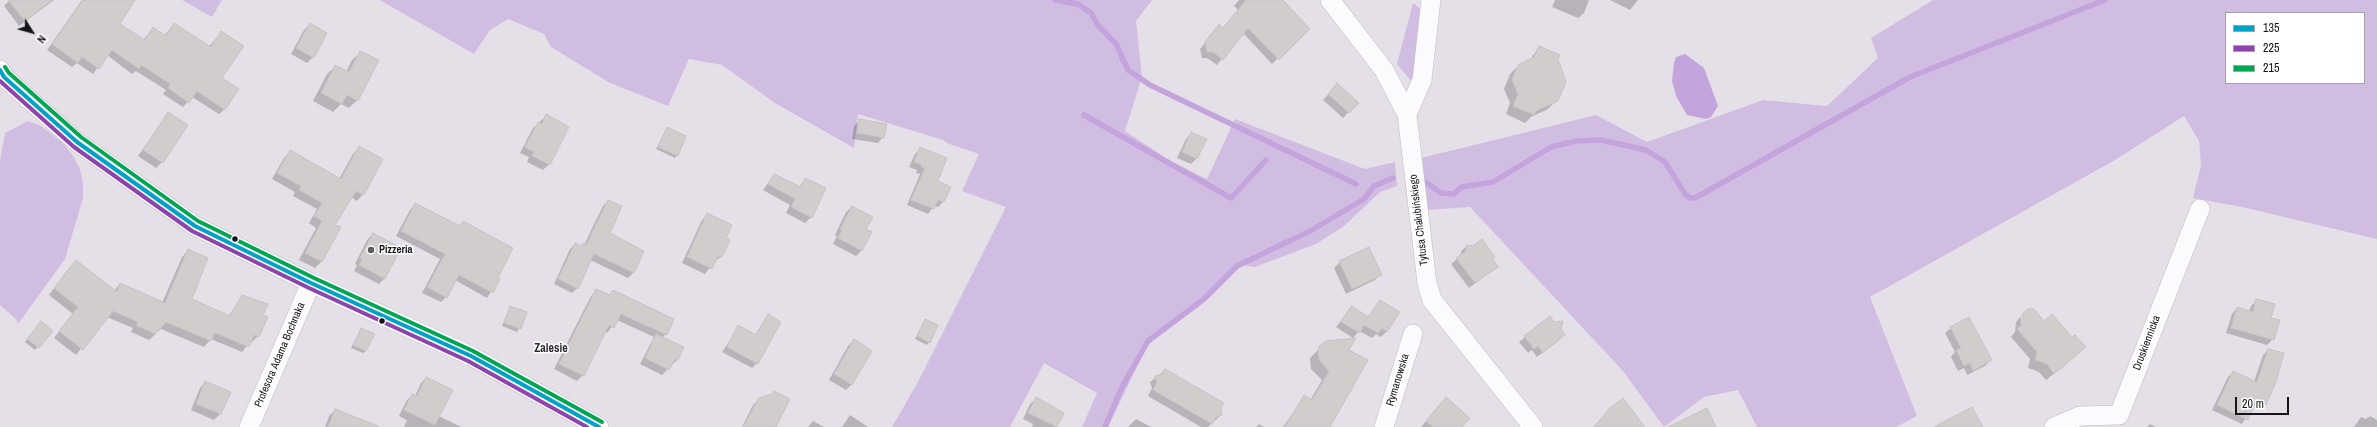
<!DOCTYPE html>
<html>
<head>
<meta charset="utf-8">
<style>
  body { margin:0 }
  #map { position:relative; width:2377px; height:427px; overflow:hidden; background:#e5e0e8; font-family:"Archivo Narrow",sans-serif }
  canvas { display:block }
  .legend { position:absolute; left:2225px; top:12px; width:140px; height:72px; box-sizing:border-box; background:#fff; border:1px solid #a2a1a3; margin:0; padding:5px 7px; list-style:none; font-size:12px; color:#161419 }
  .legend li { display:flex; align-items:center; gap:8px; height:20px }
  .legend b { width:20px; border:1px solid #a2a1a3 }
  .north { position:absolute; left:12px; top:12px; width:40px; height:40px; -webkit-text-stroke:3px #fff; paint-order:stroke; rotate:127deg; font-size:11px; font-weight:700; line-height:16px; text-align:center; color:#161419 }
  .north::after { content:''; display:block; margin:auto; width:14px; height:18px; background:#161419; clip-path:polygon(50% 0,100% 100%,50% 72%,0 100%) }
  .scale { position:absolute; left:2235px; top:397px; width:54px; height:18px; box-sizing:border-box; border:2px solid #161419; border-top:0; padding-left:5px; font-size:12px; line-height:14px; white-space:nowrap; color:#161419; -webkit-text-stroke:3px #fff; paint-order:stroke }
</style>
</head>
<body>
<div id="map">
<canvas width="2377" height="427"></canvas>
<ul class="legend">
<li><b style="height:5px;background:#01a2c5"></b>135</li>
<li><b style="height:5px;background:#8e44ad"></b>225</li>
<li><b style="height:5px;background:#00a651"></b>215</li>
</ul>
<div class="north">N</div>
<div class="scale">20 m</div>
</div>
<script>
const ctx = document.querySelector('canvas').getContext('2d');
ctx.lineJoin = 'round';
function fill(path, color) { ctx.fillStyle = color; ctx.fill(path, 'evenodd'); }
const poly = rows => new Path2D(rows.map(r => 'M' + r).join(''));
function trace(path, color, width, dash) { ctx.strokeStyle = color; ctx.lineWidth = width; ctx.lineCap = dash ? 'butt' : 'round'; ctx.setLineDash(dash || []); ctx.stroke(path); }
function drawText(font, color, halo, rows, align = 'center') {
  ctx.font = font + ' "Archivo Narrow",sans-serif'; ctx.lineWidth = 3; ctx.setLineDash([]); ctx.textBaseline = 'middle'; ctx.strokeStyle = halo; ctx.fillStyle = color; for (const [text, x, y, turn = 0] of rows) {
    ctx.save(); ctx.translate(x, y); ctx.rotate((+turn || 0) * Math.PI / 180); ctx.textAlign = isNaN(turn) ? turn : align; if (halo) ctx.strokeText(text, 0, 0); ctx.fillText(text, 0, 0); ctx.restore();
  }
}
fill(poly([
  [182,0,222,0,212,17],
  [380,0,1152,0,1136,21,1142,77,1125,131,1172,162,1207,179,1235,119,1365,169,1395,162,1397,186,1380,192,1344,226,1316,244,1255,267,1243,265,1174,322,1147,346,1108,427,1082,427,1097,393,1044,363,1010,427,892,427,919,380,1006,207,962,191,979,154,949,144,943,140,858,114,854,148,775,103,722,65,689,59,668,106,610,83,551,47,544,34,508,19,490,30,474,54],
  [1933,0,2377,0,2377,239,2242,207,2193,198,2201,165,2199,141,2184,116,2115,160,1870,297,1917,416,1896,427,1757,427,1738,390,1704,397,1664,427,1623,371,1470,207,1427,210,1421,158,1596,115,1647,142,1763,100,1827,106,1878,58,1871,38],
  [2226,13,2364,13,2364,83,2226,83],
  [1413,3,1422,10,1412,82,1397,64],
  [28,121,41,126,64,144,73,156,80,169,83,183,83,198,65,259,18,324,17,320,0,305,0,160,5,133]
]), '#d1bde2');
fill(poly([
  [1685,54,1704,68,1718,106,1711,117,1706,119,1687,115,1676,96,1672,81,1674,63,1676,57]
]), '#c3a4dd');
fill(poly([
  [10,0,54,0,19,26,4,6],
  [82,0,134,0,119,25,143,40,153,28,164,36,174,24,209,47,221,32,221,78,225,109,219,114,192,97,183,107,163,94,166,90,136,71,132,74,107,55,93,74,77,63,72,67,47,50],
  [1239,0,1281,0,1309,29,1272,64,1243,33,1217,65,1207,58,1202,58,1200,49,1219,26,1223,28,1238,10,1234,6],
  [1555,0,1589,0,1584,13,1578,18,1552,7],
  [1610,0,1638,0,1630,10],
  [310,24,313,57,307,63,291,54,304,30],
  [1539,47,1557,59,1557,100,1548,109,1531,117,1525,123,1506,114,1510,103,1504,89,1510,74,1519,65,1529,61],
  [361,52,357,100,349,108,341,104,333,112,313,101,327,74,336,66,346,72,352,60],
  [1332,90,1357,103,1343,118,1323,100],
  [168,114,162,162,156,168,138,156],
  [546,116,549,164,543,170,527,162,529,157,520,153,533,128],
  [860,120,883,137,878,143,852,139,854,126],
  [667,128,677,155,675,158,656,149],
  [1192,133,1206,140,1196,159,1191,164,1177,158,1186,139],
  [359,148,363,194,357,201,351,197,334,225,339,228,321,262,315,268,299,260,316,228,309,223,317,209,293,196,295,192,272,179,284,158,290,152,339,179,353,154],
  [920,149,936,182,950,188,943,202,938,207,934,206,928,214,907,205,920,174,916,173,917,170,909,167,915,154],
  [774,175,799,187,805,180,811,217,805,223,786,213,790,205,763,190],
  [608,201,609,234,643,252,633,273,628,278,590,260,577,288,572,293,554,284,570,249,575,244,580,247,584,245,603,206],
  [415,204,459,227,463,223,498,280,487,298,455,280,446,297,441,302,422,293,440,259,396,236,410,210],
  [852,207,862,250,856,256,833,244,837,236,835,235,846,212],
  [707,215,725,239,729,240,721,257,714,262,705,274,682,263,702,220],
  [373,234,400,248,384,279,379,284,354,271,357,265,355,264,367,240],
  [1467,246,1492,259,1497,267,1469,288,1451,264,1461,256,1461,251],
  [188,251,190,299,228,317,242,296,262,315,258,336,252,342,250,342,242,352,211,339,204,347,161,329,149,340,131,332,133,328,107,317,76,355,54,338,73,314,49,295,70,267,114,291,120,284,162,303,182,257],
  [1340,262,1381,274,1375,280,1346,294,1334,268],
  [597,290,609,296,613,291,666,334,662,338,683,348,677,360,662,375,640,364,654,337,617,320,607,333,604,331,583,375,577,381,554,369,591,296],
  [2257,300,2270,318,2273,339,2267,345,2226,333,2232,314,2237,308,2249,312,2251,306],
  [1380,301,1387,331,1381,337,1376,334,1372,338,1359,331,1353,338,1336,327,1351,308,1367,318],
  [510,307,526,313,517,332,502,326],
  [2023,314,2077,355,2046,380,2039,372,2028,368,2030,359,2011,337,2015,332,2016,322],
  [2021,316,2023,316,2023,330,2021,330],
  [768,315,757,363,752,368,722,352,739,327,755,335],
  [926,320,929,342,927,345,915,339],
  [39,325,52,331,35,350,25,342],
  [1951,328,1991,360,1985,366,1967,375,1964,368,1958,371,1951,357,1955,352,1945,333],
  [361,329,366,351,363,353,351,348],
  [1560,330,1564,335,1537,357,1532,350,1528,353,1519,342,1525,337],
  [854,340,852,384,846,390,829,380,848,346],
  [1326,342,1348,350,1367,361,1308,404,1322,380,1311,369,1310,358],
  [2268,350,2265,404,2260,409,2253,406,2242,424,2212,410,2228,377,2233,372,2254,382,2263,355],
  [1165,370,1220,408,1221,415,1208,427,1201,427,1148,396,1152,388,1150,382],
  [426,378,439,416,461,427,404,427,407,420,399,416,407,400,412,395,415,396,421,383],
  [205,382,229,392,220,414,214,420,191,410,200,388],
  [759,399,774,427,742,427,753,405],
  [1036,399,1063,413,1056,427,1032,427,1033,424,1023,419,1030,404],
  [1441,404,1459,427,1421,427],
  [1298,406,1329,427,1283,427],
  [335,410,354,427,325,427,329,416],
  [850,415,868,427,842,427],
  [2370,416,2377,420,2377,427,2354,427,2361,417,2366,419],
  [1136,419,1151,427,1128,427],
  [813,421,824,427,808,427],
  [1259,424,1264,427,1256,427],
  [2150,424,2156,427,2147,427]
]), '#0003');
trace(poly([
  [1055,0,1078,4,1091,13,1097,24,1116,44,1128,70,1150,85,1356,184],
  [1084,115,1231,198,1266,160],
  [1425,182,1441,193,1453,194,1462,187,1493,182,1551,147,1576,141,1601,140,1646,150,1665,162,1685,194,1690,198,1695,198,1910,77,2105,0],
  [1105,427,1122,387,1148,341,1204,299,1237,266,1310,231,1364,199,1374,186,1393,178]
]), '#c3a4dd', 5.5);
const building = poly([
  [8,0,52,0,25,21,8,0],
  [83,0,135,0,120,24,145,40,153,27,166,36,174,23,211,47,221,31,244,46,222,78,239,89,225,110,197,91,189,103,168,88,170,84,141,65,139,69,112,50,99,69,82,57,78,63,52,44,83,0],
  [1246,0,1283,0,1310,29,1279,60,1248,28,1223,60,1213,52,1207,52,1205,42,1219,24,1223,28,1246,0],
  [310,23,327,33,314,58,296,48,310,23],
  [1539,46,1560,55,1558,59,1566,82,1558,101,1536,111,1534,115,1513,106,1518,94,1512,80,1518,65,1534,57,1539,46],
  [360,51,379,60,358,101,347,95,342,104,321,93,335,65,349,72,360,51],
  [1337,83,1359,103,1349,113,1328,94,1337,83],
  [168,112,188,125,163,163,143,150,168,112],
  [546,114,569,127,550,165,532,156,534,152,525,147,538,122,542,124,546,114],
  [859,119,887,124,884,138,857,133,859,119],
  [667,127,686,136,678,156,658,147,667,127],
  [1191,132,1207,139,1197,159,1182,152,1191,132],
  [359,146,383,159,364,195,356,191,335,225,341,227,322,262,305,253,322,221,314,216,322,203,299,190,301,186,277,173,290,150,341,179,359,146],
  [920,147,947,158,938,181,951,187,944,202,938,200,934,209,911,200,925,168,921,167,922,165,914,162,920,147],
  [774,174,801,187,805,178,826,188,812,218,791,207,795,199,768,184,774,174],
  [608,200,622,206,610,233,644,251,634,273,594,254,578,289,558,279,575,243,581,246,583,243,586,245,608,200],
  [415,203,460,226,463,221,513,248,498,278,500,279,493,293,459,275,447,298,427,287,445,254,401,231,415,203],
  [852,206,873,217,866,229,872,232,862,251,838,238,842,230,840,229,852,206],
  [707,213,732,225,726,238,730,240,722,257,718,256,712,269,687,257,707,213],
  [373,233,401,248,385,279,359,265,362,259,360,258,373,233],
  [1482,239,1495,257,1493,259,1498,267,1475,283,1456,258,1466,251,1466,245,1473,246,1482,239],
  [1369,247,1382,275,1352,289,1339,261,1369,247],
  [188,249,208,258,192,299,230,316,242,295,268,304,263,315,268,317,259,337,254,335,249,347,215,333,211,341,166,322,155,334,136,325,138,322,113,311,83,350,59,331,78,307,54,288,76,260,117,292,120,283,165,303,188,249],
  [596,289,610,295,613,290,674,319,667,335,621,314,614,328,609,325,584,376,559,364,596,289],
  [2256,299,2275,304,2271,318,2280,320,2274,340,2231,328,2237,307,2253,312,2256,299],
  [1380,300,1400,312,1387,332,1382,328,1378,333,1364,325,1360,333,1341,322,1351,306,1369,317,1367,319,1380,300],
  [510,306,527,312,521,329,504,323,510,306],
  [2028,309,2034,309,2044,321,2052,314,2072,337,2075,335,2086,347,2054,374,2047,364,2035,360,2037,352,2017,329,2022,325,2023,313,2028,309],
  [768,314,781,322,758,364,727,347,738,325,756,335,768,314],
  [1550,316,1554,322,1563,321,1561,329,1565,335,1543,353,1538,346,1534,349,1524,336,1550,316],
  [1969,317,1992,360,1973,371,1970,363,1964,366,1956,350,1961,348,1950,327,1969,317],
  [925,319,938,325,930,343,917,336,925,319],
  [41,321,53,331,39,348,27,339,41,321],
  [361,328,375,334,366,351,353,345,361,328],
  [656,334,684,347,678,360,675,359,669,370,645,358,656,334],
  [1356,338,1349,350,1368,360,1330,427,1285,427,1304,395,1312,400,1329,371,1319,360,1318,349,1320,345,1326,341,1356,338],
  [854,339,872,351,852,385,834,374,854,339],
  [2268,349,2284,353,2276,382,2266,405,2257,400,2248,420,2217,405,2233,371,2257,382,2268,349],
  [1165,369,1224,403,1221,409,1222,415,1216,417,1212,424,1153,390,1157,382,1155,376,1161,374,1165,369],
  [426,377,453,390,435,425,404,410,412,394,417,396,426,377],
  [205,381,231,392,221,414,196,404,205,381],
  [774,391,790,399,776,427,743,427,759,398,772,394,774,391],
  [1036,397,1064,413,1057,427,1028,413,1036,397],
  [1446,397,1470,418,1462,427,1433,427,1426,421,1446,397],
  [1623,398,1645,427,1594,427,1610,408,1623,398],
  [1972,407,1983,427,1934,427,1972,407],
  [1707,408,1716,427,1668,427,1707,408],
  [335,409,378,426,378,427,328,427,335,409]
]);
fill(building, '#d1cdcd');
trace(building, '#c7c2c3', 1);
const minor = poly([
  [1330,0,1384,70,1407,114,1427,283,1432,300,1533,427],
  [0,70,4,77,77,142,195,226,311,283,471,356,599,427],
  [1407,114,1422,80,1431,0],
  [249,427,311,283],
  [1384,427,1413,334],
  [2054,427,2080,416,2119,415,2200,209]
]);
trace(minor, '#bfbbc1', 20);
trace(minor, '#fbfafc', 19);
trace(poly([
  [0,70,4,77,77,142,195,226,311,283,471,356,599,427]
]), '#01a2c5', 4);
trace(poly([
  [0,81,74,147,192,231,309,288,468,361,587,427]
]), '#8e44ad', 4);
trace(poly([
  [5,67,9,73,81,137,198,221,314,278,473,351,602,422]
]), '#00a651', 4);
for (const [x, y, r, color] of [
  [235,239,3.5,"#161419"],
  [371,250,4,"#5e5b61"],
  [382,321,3.5,"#161419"]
]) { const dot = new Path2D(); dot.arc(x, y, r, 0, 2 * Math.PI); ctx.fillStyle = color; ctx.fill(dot); trace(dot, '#fff', 1.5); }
drawText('11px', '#161419', '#fff', [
  ["Tytusa Chałubińskiego",1419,220,-97],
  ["Druskiennicka",2147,343,-69],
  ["Profesora Adama Bochnaka",280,355,-67],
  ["Rymanowska",1398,380,-73]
]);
drawText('bold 11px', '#161419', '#fff', [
  ["Pizzeria",379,250]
], 'left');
drawText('bold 12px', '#312b37', '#fff', [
  ["Zalesie",551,349]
]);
</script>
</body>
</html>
